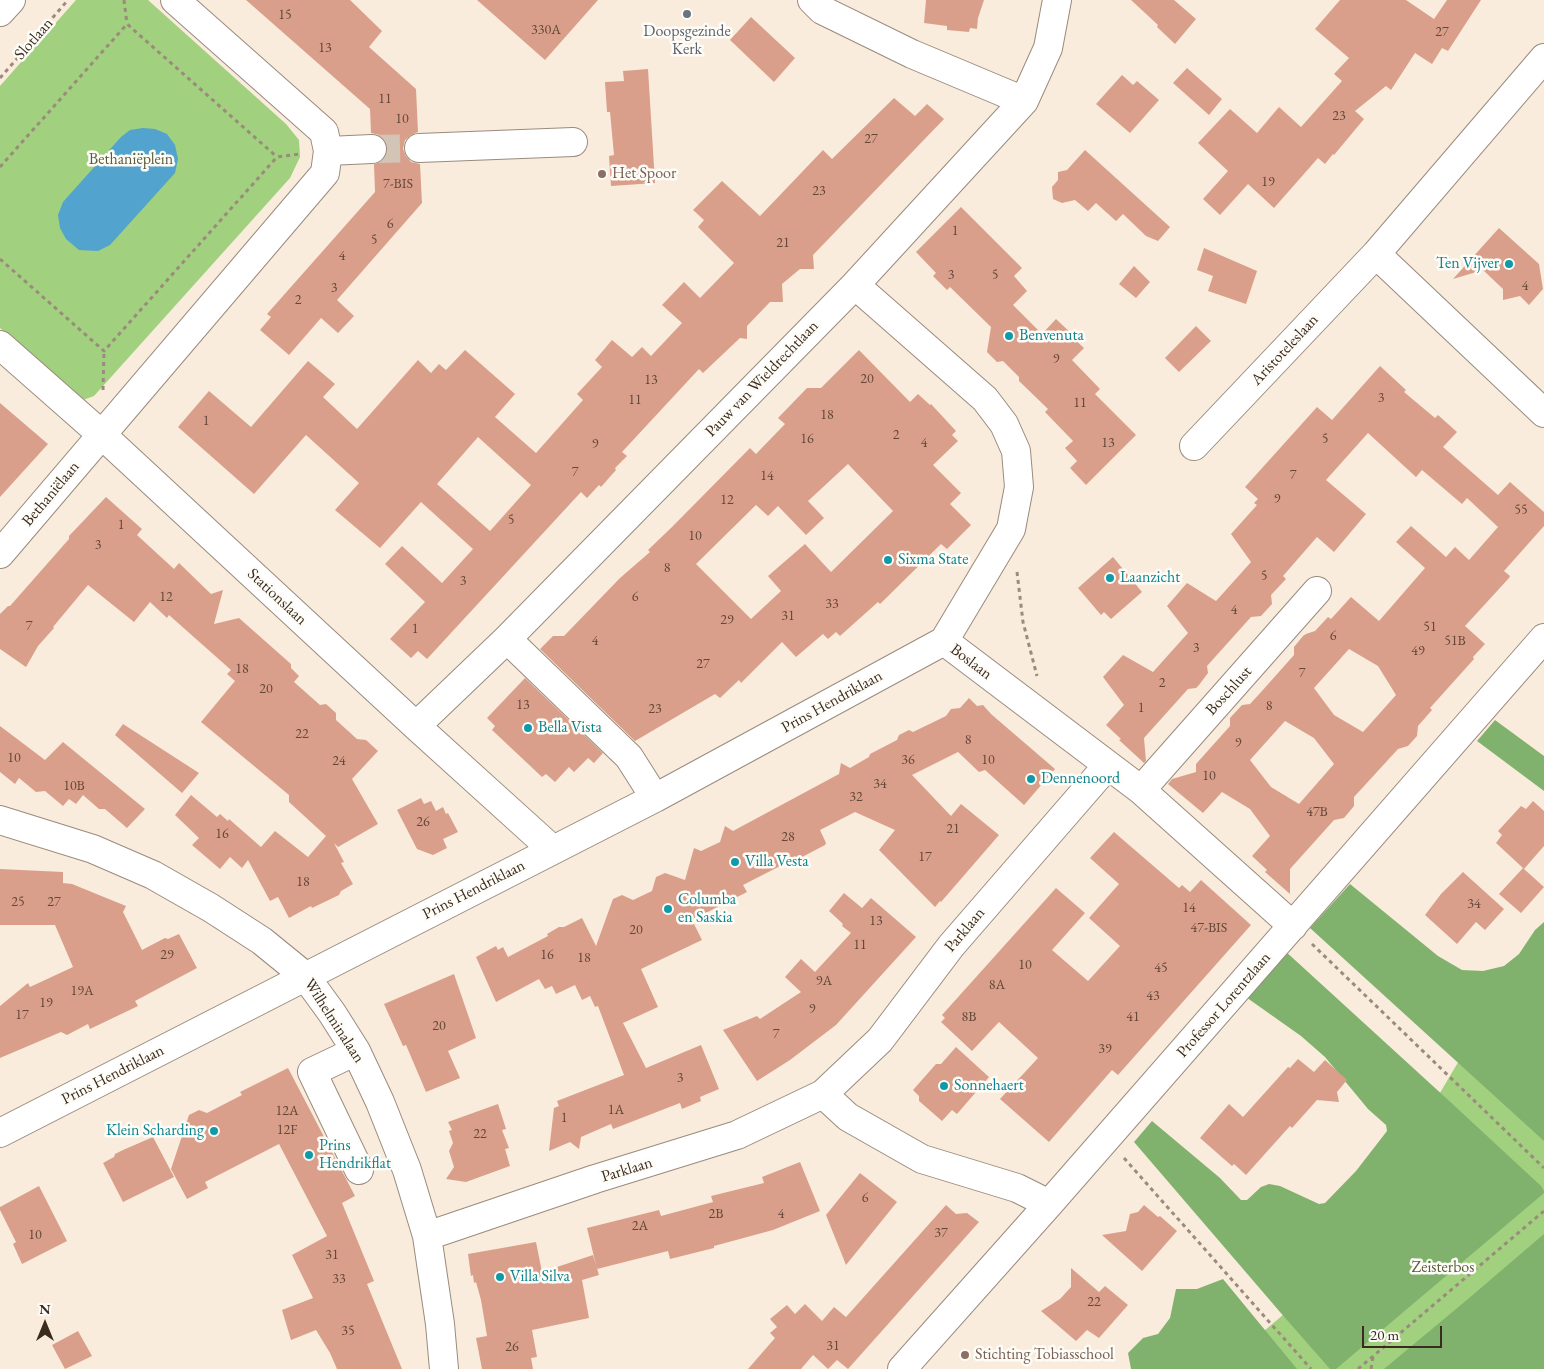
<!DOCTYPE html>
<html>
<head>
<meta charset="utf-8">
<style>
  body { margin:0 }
  #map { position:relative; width:1544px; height:1369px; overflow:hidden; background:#f9ecdc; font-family:"EB Garamond",serif }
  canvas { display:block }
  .north { position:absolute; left:20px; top:1299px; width:50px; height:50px; -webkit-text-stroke:4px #fdfcf7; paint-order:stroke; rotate:0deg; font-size:14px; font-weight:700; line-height:20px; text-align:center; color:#3b2a1e }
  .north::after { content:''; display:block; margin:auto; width:18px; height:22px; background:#3b2a1e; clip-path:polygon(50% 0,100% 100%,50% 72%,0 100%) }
  .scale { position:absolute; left:1362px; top:1326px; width:80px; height:22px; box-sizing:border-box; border:2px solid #3b2a1e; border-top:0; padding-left:6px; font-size:15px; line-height:18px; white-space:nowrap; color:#3b2a1e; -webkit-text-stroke:4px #fdfcf7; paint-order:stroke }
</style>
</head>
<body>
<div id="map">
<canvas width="1544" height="1369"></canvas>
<div class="north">N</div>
<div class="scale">20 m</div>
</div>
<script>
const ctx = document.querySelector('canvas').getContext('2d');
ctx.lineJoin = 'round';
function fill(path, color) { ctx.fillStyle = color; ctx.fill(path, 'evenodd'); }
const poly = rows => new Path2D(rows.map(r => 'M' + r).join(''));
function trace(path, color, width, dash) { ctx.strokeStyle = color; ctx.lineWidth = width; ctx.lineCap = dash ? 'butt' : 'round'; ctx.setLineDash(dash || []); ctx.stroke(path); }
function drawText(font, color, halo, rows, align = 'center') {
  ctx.font = font + ' "EB Garamond",serif'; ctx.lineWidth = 5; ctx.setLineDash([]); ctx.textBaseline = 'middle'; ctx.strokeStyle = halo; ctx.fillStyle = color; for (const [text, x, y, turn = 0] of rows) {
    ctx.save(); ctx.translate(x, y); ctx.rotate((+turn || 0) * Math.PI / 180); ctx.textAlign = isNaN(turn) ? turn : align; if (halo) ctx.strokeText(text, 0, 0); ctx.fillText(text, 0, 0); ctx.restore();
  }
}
fill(poly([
  [76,0,148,0,286,124,299,140,300,157,290,178,94,396,83,400,0,328,0,86],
  [1544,952,1544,1369,1219,1369,1290,1309,1414,1137,1470,1042]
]), '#a1d07e');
fill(poly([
  [1495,720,1544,756,1544,791,1477,741],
  [1350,884,1438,956,1462,970,1483,971,1504,966,1519,954,1535,930,1544,922,1544,1141,1310,928],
  [1284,950,1446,1098,1541,1186,1544,1191,1544,1193,1336,1369,1330,1369,1280,1312,1134,1142,1152,1121,1220,1178,1241,1200,1247,1200,1261,1187,1269,1184,1280,1186,1319,1204,1325,1203,1356,1171,1387,1131,1386,1125,1368,1109,1325,1057,1301,1036,1243,995],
  [1544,1234,1544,1369,1384,1369,1468,1299],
  [1223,1279,1297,1369,1131,1369,1128,1353,1143,1338,1158,1334,1170,1318,1176,1289,1197,1289]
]), '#80b26d');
fill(poly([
  [143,128,155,129,167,134,175,145,178,159,175,173,110,245,98,251,79,250,66,239,60,228,58,215,63,202,121,137,130,130]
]), '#52a3cd');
fill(poly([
  [246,0,350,0,382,31,369,47,416,89,418,132,411,135,405,140,403,149,406,156,411,162,420,164,422,203,337,300,354,316,338,333,321,318,289,355,260,330,271,317,267,314,375,192,374,164,381,162,386,157,388,148,385,141,380,135,371,133,370,109],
  [477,0,598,0,545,60],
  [926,0,984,0,978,18,977,29,970,28,969,32,947,30,947,26,924,23],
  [1131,0,1174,0,1196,19,1175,44,1157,27,1158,25],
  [1340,0,1406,0,1434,19,1447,0,1481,0,1448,51,1442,48,1432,64,1415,53,1391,90,1386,86,1355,111,1364,119,1334,155,1333,154,1325,164,1318,158,1274,208,1248,184,1220,215,1203,199,1228,171,1198,143,1230,109,1257,133,1279,107,1301,127,1342,81,1334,74,1349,58,1315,29],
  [751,17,795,58,774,82,730,40],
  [1187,68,1222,99,1209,115,1173,83],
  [648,69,655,183,611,186,609,156,614,155,610,112,607,112,605,82,624,81,623,71],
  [1122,75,1133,85,1137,81,1159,100,1130,133,1096,104],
  [894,98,915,116,927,104,944,119,813,255,814,269,800,269,782,284,783,302,770,302,747,326,747,339,740,338,703,373,699,369,622,452,627,456,615,468,616,470,608,479,601,487,599,485,587,498,581,492,427,659,418,651,411,658,390,639,425,602,385,564,402,546,442,583,473,549,421,502,380,548,335,510,359,483,306,435,254,494,178,427,209,391,251,427,308,361,335,384,323,397,357,429,418,360,431,373,439,364,446,370,465,350,515,394,495,417,536,453,583,400,577,394,602,367,595,360,612,340,632,357,642,347,651,356,682,323,662,305,684,282,700,298,734,263,698,227,704,220,693,210,722,181,760,216,823,150,832,159],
  [478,437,531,485,490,531,437,484],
  [1085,150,1170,227,1158,241,1146,236,1123,214,1116,221,1096,203,1088,211,1075,200,1062,203,1053,199,1052,187,1058,180,1058,172,1067,170],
  [961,207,1022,268,1014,276,1027,291,1013,305,1042,334,1056,319,1073,335,1071,336,1084,348,1072,360,1100,389,1095,394,1136,435,1086,485,1070,468,1077,461,1065,448,1073,441,1045,412,1048,409,1019,381,1019,377,1003,361,997,362,987,352,991,327,950,287,947,290,933,276,936,273,916,252],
  [1499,228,1539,264,1543,289,1529,305,1520,296,1503,300,1503,289,1483,270,1453,279],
  [1204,248,1257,271,1246,304,1208,291,1213,276,1197,270],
  [1134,266,1150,282,1136,298,1119,284],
  [1196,326,1211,341,1179,372,1165,358],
  [859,350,910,402,918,394,930,405,931,404,956,431,952,435,958,441,933,465,961,493,950,504,971,525,947,549,941,544,880,604,878,602,840,636,836,632,828,639,823,634,796,657,782,642,741,683,739,680,720,698,715,694,635,741,540,649,553,636,564,636,620,578,650,552,648,550,672,527,750,448,756,454,785,424,778,418,807,388,821,388],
  [848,464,893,511,831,572,805,544,768,576,781,591,751,619,696,564,756,505,768,516,778,506,806,535,824,518,808,501],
  [1380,366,1406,390,1404,392,1435,418,1438,415,1457,432,1443,447,1498,495,1510,482,1544,512,1544,526,1504,571,1510,576,1509,578,1465,626,1485,644,1473,657,1474,659,1430,708,1432,710,1418,726,1417,736,1408,746,1398,749,1354,797,1354,806,1344,818,1334,820,1290,869,1290,894,1265,872,1267,870,1252,856,1270,836,1250,809,1222,792,1203,813,1168,784,1172,779,1196,772,1196,764,1230,726,1230,718,1242,705,1250,704,1262,691,1294,655,1294,647,1303,636,1306,634,1315,631,1328,617,1331,619,1351,597,1379,621,1425,568,1396,542,1411,526,1446,557,1455,547,1469,560,1498,527,1467,498,1462,504,1422,470,1416,477,1368,433,1326,480,1366,514,1334,552,1317,537,1283,576,1286,579,1271,595,1272,604,1261,616,1251,617,1207,666,1208,673,1199,685,1196,688,1188,689,1144,738,1146,761,1144,763,1119,740,1121,739,1106,725,1124,705,1103,677,1123,655,1153,672,1170,653,1188,633,1167,606,1187,583,1216,601,1234,581,1251,562,1231,534,1257,505,1254,503,1258,499,1245,487,1317,407,1332,420],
  [1349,649,1378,666,1396,695,1363,732,1334,715,1314,688],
  [1285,721,1314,738,1334,764,1299,804,1271,787,1250,760],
  [0,403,48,444,0,497],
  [106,497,142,529,137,535,174,569,179,563,211,594,223,590,214,624,239,618,291,664,291,668,299,676,294,682,320,705,326,704,336,713,336,720,357,739,366,740,378,751,352,779,378,824,338,847,334,843,344,862,341,863,353,884,341,891,339,895,312,908,311,906,289,918,278,897,270,901,248,860,242,868,230,857,220,869,192,845,199,838,175,815,191,795,217,817,220,814,228,821,229,819,261,847,275,831,308,857,326,836,289,802,289,795,201,722,235,681,227,674,231,670,169,615,167,618,150,602,134,622,88,585,53,627,54,628,38,646,26,667,0,649,0,614,8,606,10,606,69,539,69,536],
  [1113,557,1142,592,1111,619,1104,612,1101,615,1078,588],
  [525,678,603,753,594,763,588,758,574,772,569,767,555,782,546,774,542,777,492,730,495,726,487,718],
  [969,698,977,706,983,705,991,714,1055,769,1024,805,985,770,979,772,958,752,912,775,951,816,961,804,999,835,941,902,940,901,935,907,879,850,895,830,855,812,820,830,826,843,825,845,785,866,784,864,743,885,747,892,692,920,702,940,641,969,658,1007,623,1023,646,1068,701,1045,719,1089,700,1097,701,1101,682,1109,680,1103,613,1129,611,1124,581,1137,579,1149,570,1142,549,1151,554,1108,559,1106,557,1101,624,1075,598,1006,595,1007,590,996,582,1000,575,985,556,994,552,986,545,989,539,979,496,1002,476,957,496,946,498,950,503,947,508,957,548,936,547,934,559,927,564,927,582,918,596,946,613,899,622,895,633,900,652,891,656,877,665,873,685,880,694,848,701,851,720,842,725,826,733,831,839,774,841,763,850,768,869,757,870,754,897,740,899,735,909,730,913,732,946,716,951,709,960,708],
  [123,724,199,773,182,793,115,735],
  [0,726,45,760,63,742,145,809,127,828,105,809,99,809,83,795,76,804,69,799,63,806,45,791,36,792,19,778,15,784,0,772],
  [421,798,424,804,431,801,436,811,443,807,446,814,448,813,458,832,443,839,447,848,433,855,417,849,397,810],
  [1533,801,1544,811,1544,846,1524,869,1544,887,1521,913,1499,894,1523,868,1496,843,1502,835,1498,831,1521,806,1526,809],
  [1114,832,1179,888,1182,885,1190,892,1201,880,1251,925,1118,1075,1112,1070,1049,1142,1000,1099,1038,1058,999,1022,972,1051,941,1022,945,1018,942,1015,1056,888,1085,913,1052,950,1088,981,1120,946,1089,918,1119,884,1090,858],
  [0,869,63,872,63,883,72,884,126,906,123,912,142,950,165,938,168,939,179,934,197,968,135,1001,138,1006,90,1029,88,1024,67,1035,61,1032,0,1058,0,1006,28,983,30,987,73,967,55,925,0,925],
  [1463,872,1504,909,1485,930,1476,922,1457,944,1425,915,1441,894],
  [844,893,862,908,871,898,916,937,836,1025,790,1060,757,1081,723,1030,757,1016,760,1019,801,992,785,977,801,959,815,972,851,933,842,926,843,924,829,911],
  [454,974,476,1038,448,1051,460,1078,426,1092,406,1045,403,1046,384,1004],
  [956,1047,989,1077,957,1114,952,1110,942,1121,919,1101,919,1096,913,1090,936,1064,941,1064],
  [1298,1059,1314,1072,1325,1060,1347,1080,1337,1092,1339,1102,1317,1100,1292,1128,1290,1126,1246,1175,1234,1164,1232,1166,1200,1138,1229,1104,1243,1117,1288,1067,1290,1068],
  [288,1068,355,1196,342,1203,374,1281,367,1284,402,1369,337,1369,330,1353,316,1330,291,1340,282,1310,313,1298,292,1255,327,1236,279,1144,205,1182,208,1188,187,1199,171,1169,189,1115,199,1110,207,1113,242,1095,240,1092],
  [498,1104,506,1129,502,1130,509,1148,505,1149,510,1166,466,1182,446,1179,454,1167,449,1151,453,1143,449,1131,452,1130,448,1122],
  [153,1137,174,1177,123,1202,103,1163,114,1157,115,1154,123,1150],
  [800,1162,820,1211,773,1230,714,1246,714,1248,670,1259,668,1251,597,1269,587,1228,659,1210,661,1216,713,1202,711,1196,764,1183,762,1177],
  [860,1173,897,1202,846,1265,826,1215],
  [39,1186,67,1241,22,1264,13,1244,16,1242,0,1210,0,1207],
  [946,1205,956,1214,967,1213,979,1222,848,1369,837,1360,828,1369,813,1355,801,1369,748,1369,775,1338,770,1333,777,1327,770,1319,787,1305,795,1314,805,1304,822,1321,834,1307,846,1317],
  [1144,1205,1158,1217,1160,1216,1177,1231,1142,1271,1102,1235,1126,1231,1130,1214,1138,1212],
  [536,1242,542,1272,593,1255,599,1275,582,1280,589,1318,532,1330,537,1357,531,1358,533,1369,482,1369,476,1338,487,1336,481,1300,476,1282,474,1283,473,1275,471,1276,468,1254],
  [1071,1268,1099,1292,1105,1286,1128,1305,1099,1338,1087,1330,1076,1341,1041,1311,1060,1299,1071,1287],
  [78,1331,92,1356,65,1369,52,1345]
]), '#da9f8a');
trace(poly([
  [372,149,419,148]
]), '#d3c5b6', 28, [28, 14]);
const minor = poly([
  [812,0,822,10,912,54,1024,101],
  [0,12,11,0],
  [419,148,573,142],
  [328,151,372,149],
  [1376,254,1544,413],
  [855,285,985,399,1004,424,1016,451,1019,487,1011,529,944,641],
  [0,345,101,434,416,726,553,850],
  [1194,446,1376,254,1544,58],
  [0,554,325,173,328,151,324,132,175,0],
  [507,639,629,757,655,798],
  [944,641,1141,790,1293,926],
  [416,726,507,639,855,285,1024,101,1048,48,1057,0],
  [1141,790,1317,591],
  [0,820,93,849,153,875,211,908,262,941,305,976,332,1013,356,1051,380,1102,407,1170,427,1236,440,1324,444,1369],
  [356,1051,312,1072,359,1170],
  [823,1094,848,1117,922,1159,1017,1188,1049,1204],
  [0,1133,655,798,944,641],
  [427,1236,595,1179,737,1135,823,1094,880,1040,951,946,1107,766],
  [902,1369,1049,1204,1544,638]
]);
trace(minor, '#9a8b7d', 30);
trace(poly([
  [124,0,127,24],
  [0,78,68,0],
  [0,167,127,24,277,157],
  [0,259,104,351,277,157,300,154],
  [103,390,104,351],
  [1017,572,1023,622,1037,676],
  [1312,944,1544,1168],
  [1124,1158,1311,1369],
  [1358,1369,1544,1211],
  [1371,1369,1373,1357]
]), '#9a8b7d', 3, [4, 4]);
trace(minor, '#fff', 28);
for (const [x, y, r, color] of [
  [687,14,5,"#6b7280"],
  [602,174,5,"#8d6e63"],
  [1509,264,5,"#0f9aa8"],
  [1009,336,5,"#0f9aa8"],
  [888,560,5,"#0f9aa8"],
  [1110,578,5,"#0f9aa8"],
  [528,728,5,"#0f9aa8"],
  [1031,779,5,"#0f9aa8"],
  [735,862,5,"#0f9aa8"],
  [668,909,5,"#0f9aa8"],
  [944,1086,5,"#0f9aa8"],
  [214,1131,5,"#0f9aa8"],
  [309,1155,5,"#0f9aa8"],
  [500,1277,5,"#0f9aa8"],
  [965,1355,5,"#8d6e63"]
]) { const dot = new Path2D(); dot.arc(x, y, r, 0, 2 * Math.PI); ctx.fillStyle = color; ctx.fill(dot); trace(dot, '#fdfcf7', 2); }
drawText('14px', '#634739', null, [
  ["15",285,15],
  ["330A",546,30],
  ["27",1442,32],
  ["13",325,48],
  ["11",385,99],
  ["23",1339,116],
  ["10",402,119],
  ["27",871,139],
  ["19",1268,182],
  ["7-BIS",398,184],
  ["23",819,191],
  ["6",390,224],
  ["1",955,231],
  ["5",374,240],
  ["21",783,243],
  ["4",342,256],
  ["3",951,275],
  ["5",995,275],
  ["4",1525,286],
  ["3",334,288],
  ["2",298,300],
  ["9",1056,359],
  ["20",867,379],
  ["13",651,380],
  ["3",1381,398],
  ["11",635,400],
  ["11",1080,403],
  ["18",827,415],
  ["1",206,421],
  ["2",896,435],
  ["16",807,439],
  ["5",1325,439],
  ["4",924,443],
  ["13",1108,443],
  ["9",595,444],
  ["7",575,472],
  ["7",1293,475],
  ["14",767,476],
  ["9",1277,499],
  ["12",727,500],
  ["55",1521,510],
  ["5",511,520],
  ["1",121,525],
  ["10",695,536],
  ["3",98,545],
  ["8",667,568],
  ["5",1264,576],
  ["3",463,581],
  ["12",166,597],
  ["6",635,597],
  ["33",832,604],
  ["4",1234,610],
  ["31",788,616],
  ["29",727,620],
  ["7",29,626],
  ["51",1430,627],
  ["1",415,629],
  ["6",1333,636],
  ["4",595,641],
  ["51B",1455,641],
  ["3",1196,648],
  ["49",1418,651],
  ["27",703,664],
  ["18",242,669],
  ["7",1302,673],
  ["2",1162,683],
  ["20",266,689],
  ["13",523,705],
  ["8",1269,706],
  ["1",1141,708],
  ["23",655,709],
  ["22",302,734],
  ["8",968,740],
  ["9",1238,743],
  ["10",14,758],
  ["36",908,760],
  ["10",988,760],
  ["24",339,761],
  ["10",1209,776],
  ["34",880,784],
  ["10B",74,786],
  ["32",856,797],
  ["47B",1317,812],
  ["26",423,822],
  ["21",953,829],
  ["16",222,834],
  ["28",788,837],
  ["17",925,857],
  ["18",303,882],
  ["25",18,902],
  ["27",54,902],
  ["34",1474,904],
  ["14",1189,908],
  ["13",876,921],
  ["47-BIS",1209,928],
  ["20",636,930],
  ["11",860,945],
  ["29",167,955],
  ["16",547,955],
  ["18",584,958],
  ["10",1025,965],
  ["45",1161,968],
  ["9A",824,981],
  ["8A",997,985],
  ["19A",82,991],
  ["43",1153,996],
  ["19",46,1003],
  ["9",812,1009],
  ["17",22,1015],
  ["8B",969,1017],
  ["41",1133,1017],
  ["20",439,1026],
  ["7",776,1034],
  ["39",1105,1049],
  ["3",680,1078],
  ["1A",616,1110],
  ["12A",287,1111],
  ["1",564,1118],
  ["12F",287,1130],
  ["22",480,1134],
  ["6",865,1198],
  ["2B",716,1214],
  ["4",781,1214],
  ["2A",640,1226],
  ["37",941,1233],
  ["10",35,1235],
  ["31",332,1255],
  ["33",339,1279],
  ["22",1094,1302],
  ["35",348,1331],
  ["31",833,1346],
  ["26",512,1347]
]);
drawText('16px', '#5b616d', '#fdfcf7', [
  ["Doopsgezinde",687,32],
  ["Kerk",687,50]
]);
drawText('16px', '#3b2a1e', '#fdfcf7', [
  ["Slotlaan",34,39,-49],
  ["Aristoteleslaan",1285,350,-47],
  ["Pauw van Wieldrechtlaan",762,379,-46],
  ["Bethaniëlaan",51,494,-50],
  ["Stationslaan",277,597,43],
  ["Boslaan",971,662,37],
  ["Boschlust",1229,691,-48],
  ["Prins Hendriklaan",832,702,-29],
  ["Prins Hendriklaan",474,890,-27],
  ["Parklaan",965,930,-50],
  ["Professor Lorentzlaan",1224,1005,-49],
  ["Wilhelminalaan",334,1021,57],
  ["Prins Hendriklaan",113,1075,-27],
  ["Parklaan",627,1170,-17]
]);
drawText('16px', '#5a5c3b', '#fdfcf7', [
  ["Bethaniëplein",131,160],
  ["Zeisterbos",1443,1268]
]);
drawText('16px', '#785e54', '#fdfcf7', [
  ["Het Spoor",612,174],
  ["Stichting Tobiasschool",975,1355]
], 'left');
drawText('16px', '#0d838f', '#fdfcf7', [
  ["Ten Vijver",1499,264,"right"],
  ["Benvenuta",1019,336],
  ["Sixma State",898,560],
  ["Laanzicht",1120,578],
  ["Bella Vista",538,728],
  ["Dennenoord",1041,779],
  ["Villa Vesta",745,862],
  ["Columba",678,900],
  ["en Saskia",678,918],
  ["Sonnehaert",954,1086],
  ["Klein Scharding",204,1131,"right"],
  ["Prins",319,1146],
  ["Hendrikflat",319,1164],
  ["Villa Silva",510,1277]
], 'left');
</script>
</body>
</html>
